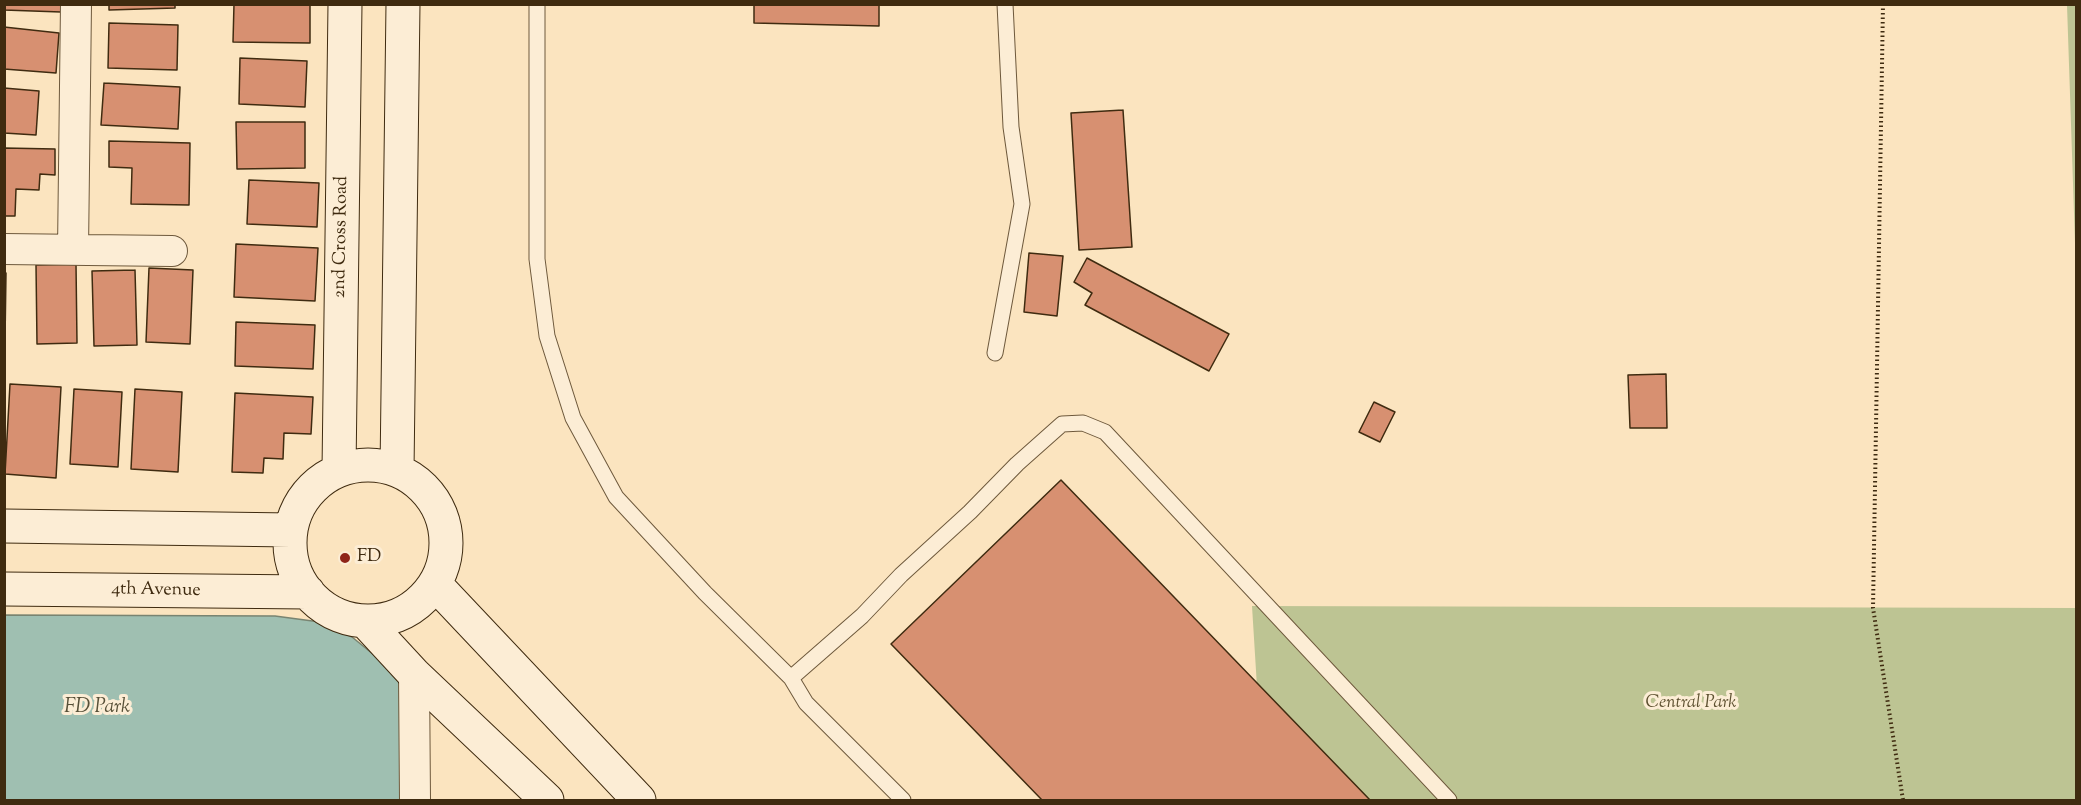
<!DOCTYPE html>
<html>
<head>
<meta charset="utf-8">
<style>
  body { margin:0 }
  #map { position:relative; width:2081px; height:805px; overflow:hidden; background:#fbe4bf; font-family:"Sorts Mill Goudy",serif }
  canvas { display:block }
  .frame { position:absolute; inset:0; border:6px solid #3f2b10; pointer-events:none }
</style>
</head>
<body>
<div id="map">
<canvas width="2081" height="805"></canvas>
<div class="frame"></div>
</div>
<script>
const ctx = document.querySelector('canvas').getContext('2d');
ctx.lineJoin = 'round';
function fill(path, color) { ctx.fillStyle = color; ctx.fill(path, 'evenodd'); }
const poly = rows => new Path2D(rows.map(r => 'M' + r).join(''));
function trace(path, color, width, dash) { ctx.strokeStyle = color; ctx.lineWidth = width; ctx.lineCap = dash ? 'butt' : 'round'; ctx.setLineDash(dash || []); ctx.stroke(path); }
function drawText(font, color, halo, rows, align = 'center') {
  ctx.font = font + ' "Sorts Mill Goudy",serif'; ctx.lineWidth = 6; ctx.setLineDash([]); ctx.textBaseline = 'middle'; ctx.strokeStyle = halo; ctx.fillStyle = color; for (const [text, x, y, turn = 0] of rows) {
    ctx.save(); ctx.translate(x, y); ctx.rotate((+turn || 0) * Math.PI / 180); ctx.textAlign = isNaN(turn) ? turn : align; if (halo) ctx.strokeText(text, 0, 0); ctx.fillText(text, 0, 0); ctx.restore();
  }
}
fill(poly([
  [2067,5,2076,5,2076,273],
  [1252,606,2076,608,2076,800,1264,800]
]), '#bdc493');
const water = poly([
  [5,615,275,616,320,622,352,637,379,659,404,688,414,800,5,800,5,615]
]);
fill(water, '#9fbfb1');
trace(water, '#798471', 1.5);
const building = poly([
  [4,4,61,4,61,12,4,10,4,4],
  [109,4,175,4,175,8,109,10,109,4],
  [234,4,310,4,310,43,233,42,234,4],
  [754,4,879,4,879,26,754,23,754,4],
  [109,23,178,25,177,70,108,68,109,23],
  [4,27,59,33,56,73,4,69,4,27],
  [240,58,307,61,305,107,239,104,240,58],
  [104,83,180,87,178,129,101,125,104,83],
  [4,88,39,91,36,135,4,133,4,88],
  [1123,110,1132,247,1079,250,1071,113,1123,110],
  [236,122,305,122,305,168,237,169,236,122],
  [109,141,190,143,189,205,131,204,132,168,109,167,109,141],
  [4,148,55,149,55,175,40,174,39,190,16,189,15,216,4,216,4,148],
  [249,180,319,183,317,227,247,224,249,180],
  [236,244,318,248,315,301,234,297,236,244],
  [1029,253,1063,256,1057,316,1024,312,1029,253],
  [1087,258,1229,334,1209,371,1085,305,1092,293,1074,282,1087,258],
  [76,264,77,343,37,344,36,265,76,264],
  [149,268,193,270,190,344,146,342,149,268],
  [135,270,137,345,94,346,92,271,135,270],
  [4,273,6,273,5,341,4,341,4,273],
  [236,322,315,325,313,369,235,366,236,322],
  [1666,374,1667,428,1630,428,1628,375,1666,374],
  [10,384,61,387,56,478,5,474,10,384],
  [74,389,122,392,118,467,70,464,74,389],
  [135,389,182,392,178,472,131,469,135,389],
  [235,393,313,397,311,434,284,433,283,459,264,458,263,473,232,472,235,393],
  [1374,402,1395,412,1380,442,1359,432,1374,402],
  [1061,480,1370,800,1042,800,891,644,1061,480]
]);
fill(building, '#d79071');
trace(building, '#3f2b10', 1.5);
const lane = poly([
  [537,4,537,259,547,336,573,418,616,497,705,593,791,678,862,616,901,575,970,512,1017,464,1062,424,1083,423,1105,432,1449,800],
  [995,353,1022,204,1011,127,1005,4],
  [791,678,806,703,903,800]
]);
const street = poly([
  [4,249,172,251],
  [73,250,76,4],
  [414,674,415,800]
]);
const secondary = poly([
  '290 543a78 78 0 1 1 156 0a78 78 0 1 1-156 0Z',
  [339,470,345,4],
  [397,470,403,4],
  [4,526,291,530],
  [435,584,639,800],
  [4,589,308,592],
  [365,621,414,674,547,800]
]);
trace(lane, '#6e593c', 17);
trace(street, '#6e593c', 32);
trace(secondary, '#3f2b10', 35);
trace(poly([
  [1883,4,1873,608,1903,800]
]), '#3f2b10', 4, [1.5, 3]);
trace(lane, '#fcedd5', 15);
trace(street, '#fcedd5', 30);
trace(secondary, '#fcedd5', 33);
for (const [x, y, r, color] of [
  [345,558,6,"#8f2418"]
]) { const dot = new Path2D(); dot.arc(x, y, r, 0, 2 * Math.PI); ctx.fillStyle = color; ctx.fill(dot); trace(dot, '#fcedd5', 2); }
drawText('18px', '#3f2b10', '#fcedd5', [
  ["2nd Cross Road",342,237,-89],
  ["4th Avenue",156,591,1]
]);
drawText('18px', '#3f2b10', '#fcedd5', [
  ["FD",357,558]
], 'left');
drawText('italic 18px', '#5e5131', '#fcedd5', [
  ["Central Park",1691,704]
]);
drawText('italic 20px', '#575038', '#fcedd5', [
  ["FD Park",97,709]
]);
</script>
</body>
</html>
